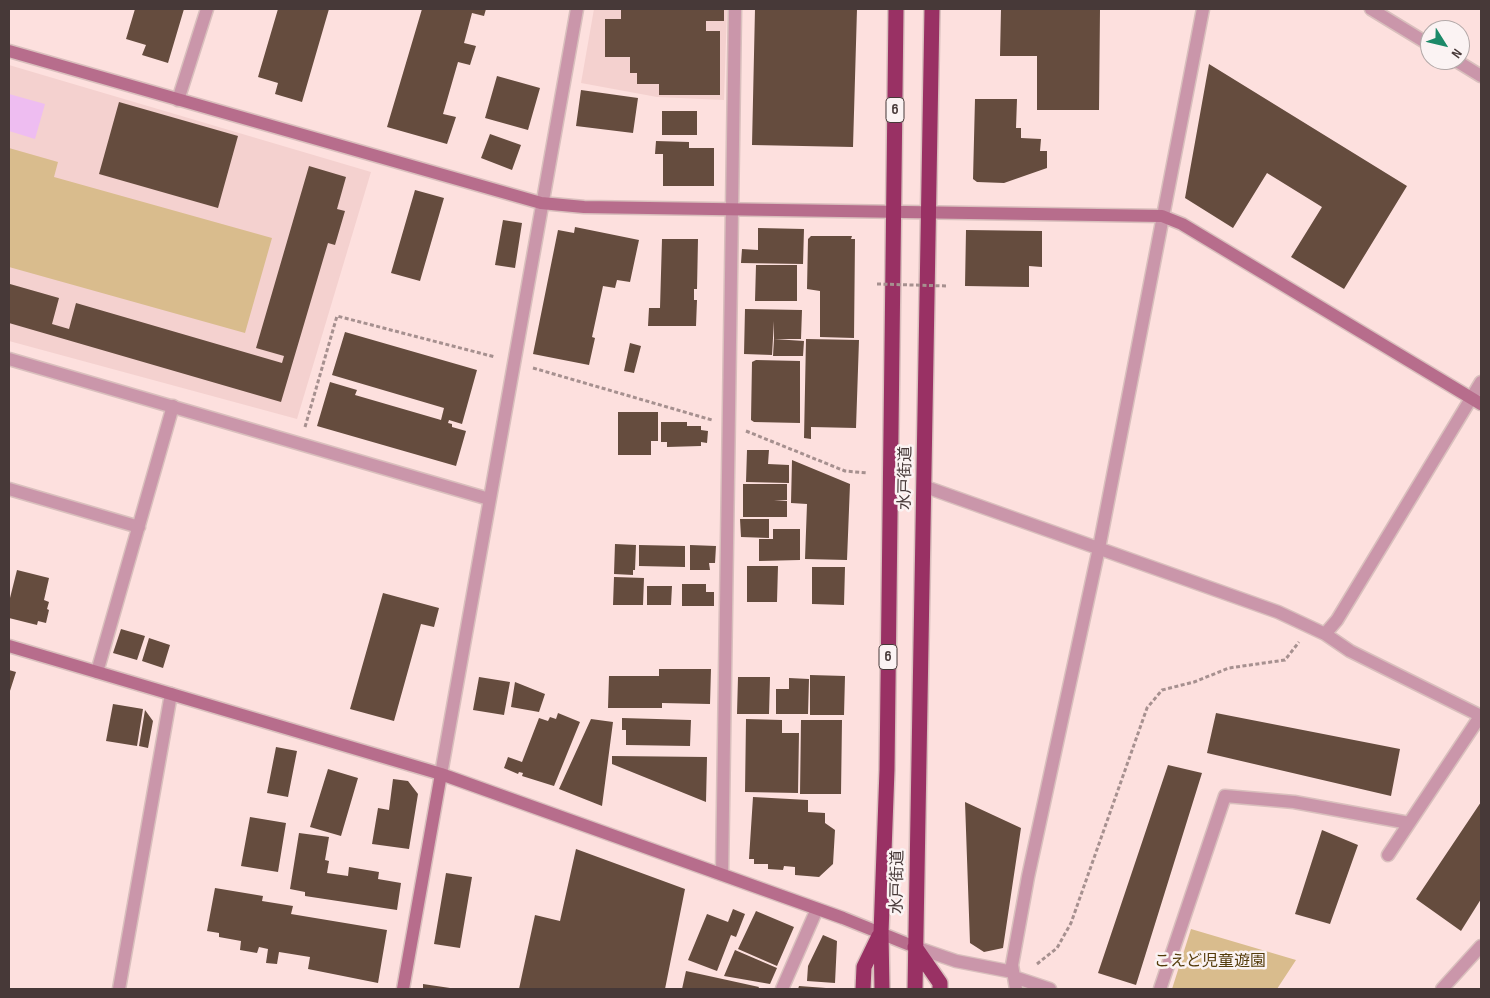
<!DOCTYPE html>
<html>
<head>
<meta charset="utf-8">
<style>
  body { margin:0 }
  #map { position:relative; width:1490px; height:998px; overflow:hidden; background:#fde0de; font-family:"Sofia Sans Condensed",sans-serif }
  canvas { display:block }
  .frame { position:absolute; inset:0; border:10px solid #473938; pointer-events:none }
  .north { position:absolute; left:1420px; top:20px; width:50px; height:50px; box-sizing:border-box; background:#fbf3f3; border:1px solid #b3a9a8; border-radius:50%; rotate:126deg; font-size:14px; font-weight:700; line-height:20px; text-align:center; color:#473938 }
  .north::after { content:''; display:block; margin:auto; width:18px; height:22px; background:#1c8968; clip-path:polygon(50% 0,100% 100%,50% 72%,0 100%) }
</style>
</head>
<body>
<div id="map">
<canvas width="1490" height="998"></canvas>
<div class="frame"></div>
<div class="north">N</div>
</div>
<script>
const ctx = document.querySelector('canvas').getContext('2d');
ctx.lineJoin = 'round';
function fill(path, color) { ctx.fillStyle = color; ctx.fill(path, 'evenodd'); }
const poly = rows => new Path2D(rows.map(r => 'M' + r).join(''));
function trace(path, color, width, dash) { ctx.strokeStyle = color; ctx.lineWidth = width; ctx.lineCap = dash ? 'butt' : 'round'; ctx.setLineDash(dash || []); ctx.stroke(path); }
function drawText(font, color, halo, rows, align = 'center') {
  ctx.font = font + ' "Sofia Sans Condensed","Noto Sans JP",sans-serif'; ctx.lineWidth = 5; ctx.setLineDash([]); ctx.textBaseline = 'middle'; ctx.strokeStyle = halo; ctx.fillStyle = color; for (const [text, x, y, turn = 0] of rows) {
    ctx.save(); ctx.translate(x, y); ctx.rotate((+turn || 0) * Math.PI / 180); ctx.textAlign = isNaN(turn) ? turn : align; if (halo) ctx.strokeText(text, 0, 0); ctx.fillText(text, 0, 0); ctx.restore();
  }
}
fill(poly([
  [594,9,727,9,724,100,657,97,581,83],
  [9,65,371,172,297,419,9,341]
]), '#f4d1cf');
fill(poly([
  [9,148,58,162,54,177,272,238,245,333,9,267],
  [1191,929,1296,960,1277,989,1172,989]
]), '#d9bc8d');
fill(poly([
  [9,94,45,104,35,139,9,131]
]), '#eebdf1');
fill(poly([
  [135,9,184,9,168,63,142,55,146,45,126,39],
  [278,9,329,9,302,102,275,94,278,83,258,77],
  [422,9,486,9,484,16,472,13,464,43,476,46,470,65,458,62,443,114,456,117,447,144,387,127],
  [621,9,724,9,724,21,706,21,706,31,720,31,720,95,659,95,659,84,637,84,637,73,630,73,630,57,605,57,605,19,621,19],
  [755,9,857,9,853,147,752,145],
  [1001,9,1100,9,1099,110,1037,110,1037,56,1000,56],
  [1209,64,1407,186,1344,289,1291,257,1322,207,1267,173,1233,228,1185,198],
  [497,76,540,88,528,130,485,118],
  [581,90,638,98,633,133,576,126],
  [975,99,1017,99,1016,128,1021,128,1021,138,1041,139,1040,151,1047,151,1047,168,1004,183,977,182,973,179],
  [119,102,238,136,218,208,99,174],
  [662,111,697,111,697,135,662,135],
  [490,134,521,145,512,170,481,158],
  [656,141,689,142,689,148,714,148,714,186,663,186,663,154,655,154],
  [309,166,346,177,337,209,345,211,335,245,328,243,281,402,9,323,10,284,59,298,52,324,69,329,76,303,282,363,284,356,256,348],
  [415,190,444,198,420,281,391,273],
  [503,220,522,223,515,268,495,265],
  [575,227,639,240,630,282,617,280,615,288,603,286,592,337,595,338,589,365,533,354,558,230,574,233],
  [758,228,804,229,803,264,741,263,742,249,758,250],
  [966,230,1042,231,1042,267,1029,266,1029,287,965,286],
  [811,236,852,236,851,239,855,239,854,338,820,337,820,291,807,289,808,239],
  [662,239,698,239,697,289,694,289,694,300,697,300,696,326,648,326,649,308,660,308],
  [756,265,797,265,797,301,755,301],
  [745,309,802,310,801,339,774,339,774,321,772,355,744,354],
  [345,332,477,370,462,424,449,420,448,423,452,424,452,427,466,431,456,466,317,426,330,382,357,390,355,395,441,420,444,408,332,375],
  [774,339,804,341,803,356,773,356],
  [806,339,859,340,856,428,811,427,811,439,804,438],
  [630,343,641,346,634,373,624,371],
  [756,360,800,361,800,423,754,422,751,420,752,362],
  [618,412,658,412,658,441,651,441,651,455,618,455],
  [661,422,687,422,687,426,701,426,701,430,708,431,707,443,701,442,701,446,667,447,667,442,661,442],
  [747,450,769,450,768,464,789,465,789,483,746,482],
  [792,460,850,484,847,560,805,559,807,504,791,503],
  [743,484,787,484,787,500,774,500,787,501,787,517,743,517],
  [740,519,769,519,769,538,741,537],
  [773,529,800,529,800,560,759,561,759,539,773,539],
  [615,544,636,545,635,570,633,570,633,575,614,574],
  [639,545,685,546,685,567,639,566],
  [690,545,716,546,715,563,709,563,710,570,690,570],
  [747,566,778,566,777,602,747,602],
  [812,567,845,567,844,605,812,604],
  [17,570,49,578,44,600,49,602,47,609,49,610,46,623,38,621,37,625,9,618,9,602],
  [614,577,644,578,643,605,613,605],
  [682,584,706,584,706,592,714,592,714,606,682,606],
  [647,586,672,586,671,605,647,605],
  [383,593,439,608,434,627,421,624,394,721,350,709],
  [121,629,145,636,137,660,113,653],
  [149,638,170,645,163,668,142,661],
  [659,669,711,669,710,704,662,703,662,708,608,708,609,676,659,676],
  [9,670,16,672,9,694],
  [810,675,845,676,844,715,810,715],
  [479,677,510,682,504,715,473,710],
  [738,677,770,677,769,714,737,714],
  [789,678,809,679,808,714,776,714,776,689,789,689],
  [515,682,545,694,539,712,511,707],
  [113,704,143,709,137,746,106,741],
  [145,710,153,721,148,748,139,746],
  [558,713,580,722,554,786,522,776,523,773,519,772,518,774,504,768,508,757,522,762,539,718,548,721,550,717,556,719],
  [1216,713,1400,749,1391,796,1207,753],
  [622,718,691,720,690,746,626,745,626,730,622,730],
  [591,719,613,722,602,806,559,789],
  [746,719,782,720,782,733,799,733,798,793,745,792],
  [801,720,842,720,841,794,800,794],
  [276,747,297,751,288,797,267,793],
  [612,756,707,757,706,802,612,764],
  [1168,765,1202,773,1136,985,1098,973],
  [328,769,358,778,341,836,310,827],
  [393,779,408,781,418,794,409,849,372,844,378,808,389,810],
  [753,797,808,800,808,812,825,813,825,823,835,830,833,864,819,877,795,875,795,867,784,866,783,870,768,869,768,864,754,864,754,859,749,859],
  [965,802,1021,828,1003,948,984,952,970,943],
  [1481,802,1481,899,1461,931,1416,899],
  [250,817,286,823,278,872,241,866],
  [1322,830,1358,845,1330,924,1295,914],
  [299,833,329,837,325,860,329,861,327,873,348,876,349,867,379,872,378,879,401,883,397,910,305,896,305,892,290,889],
  [576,849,685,889,665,989,519,989,535,915,560,921],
  [446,873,472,877,460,948,434,944],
  [215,888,263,896,262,901,293,906,291,914,387,930,378,983,308,969,310,957,279,952,277,964,266,963,268,949,259,947,257,953,240,950,241,941,219,937,219,933,207,931],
  [733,909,745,914,736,937,731,935,717,971,688,960,707,914,728,922],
  [756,911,794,927,777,966,738,949],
  [823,935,837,941,835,983,807,981,808,966],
  [735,950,777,968,770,984,724,976],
  [686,971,759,987,758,989,682,989],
  [423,984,450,988,450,989,423,989],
  [799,986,826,988,826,989,798,989]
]), '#654c3e');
const lane = poly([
  [178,100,207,9],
  [9,489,139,527],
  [97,672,173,406],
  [1388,855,1481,715],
  [1160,989,1225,796,1294,802,1409,823]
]);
const street = poly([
  [1371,9,1430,45],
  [1455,60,1481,76],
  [9,359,489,499],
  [923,486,1278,612,1325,634,1350,651,1481,716],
  [1325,634,1337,620,1481,382],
  [441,774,577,9],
  [722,874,735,9],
  [915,947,956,961,1013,972],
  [1014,977,1050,989],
  [119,989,171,694],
  [782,989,817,909],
  [1016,989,1012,965,1028,877,1099,548,1203,9],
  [1442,989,1481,946]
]);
const secondary = poly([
  [9,51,541,203,584,207,1162,216,1182,224,1481,404],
  [9,646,441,774,843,918,915,947],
  [403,989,441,774]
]);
const highway = poly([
  [915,947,940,983,940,989],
  [863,989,864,967,879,936],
  [882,989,881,933,887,770,896,9],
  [915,989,932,9]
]);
trace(lane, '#d9bfbd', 15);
trace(street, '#d9bfbd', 15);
trace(secondary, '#d9bfbd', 15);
trace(highway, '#d9bfbd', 18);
trace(poly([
  [533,368,712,420],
  [305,427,337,316,495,357],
  [746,431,845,471,868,473],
  [1037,964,1057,948,1071,923,1147,708,1162,690,1194,682,1229,668,1285,660,1299,642]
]), '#a6908f', 3, [4, 2.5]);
trace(lane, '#ca96aa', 12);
trace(street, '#ca96aa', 12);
trace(secondary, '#b76d8c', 12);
trace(highway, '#993164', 15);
trace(poly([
  [877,284,947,286]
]), '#a6908f', 3, [4, 2.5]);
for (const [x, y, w] of [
  [895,110,18],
  [888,657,18]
]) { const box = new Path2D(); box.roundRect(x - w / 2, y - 12.5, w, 25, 4); ctx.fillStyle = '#fbf3f3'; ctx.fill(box); trace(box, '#473938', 1); }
drawText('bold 15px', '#473938', null, [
  ["6",895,110],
  ["6",888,657]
]);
drawText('16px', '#473938', '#fbf3f3', [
  ["水戸街道",906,478,-89],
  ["水戸街道",898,882,-89]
]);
drawText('16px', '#553d0c', '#fbf3f3', [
  ["こえど児童遊園",1210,962]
]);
</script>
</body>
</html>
